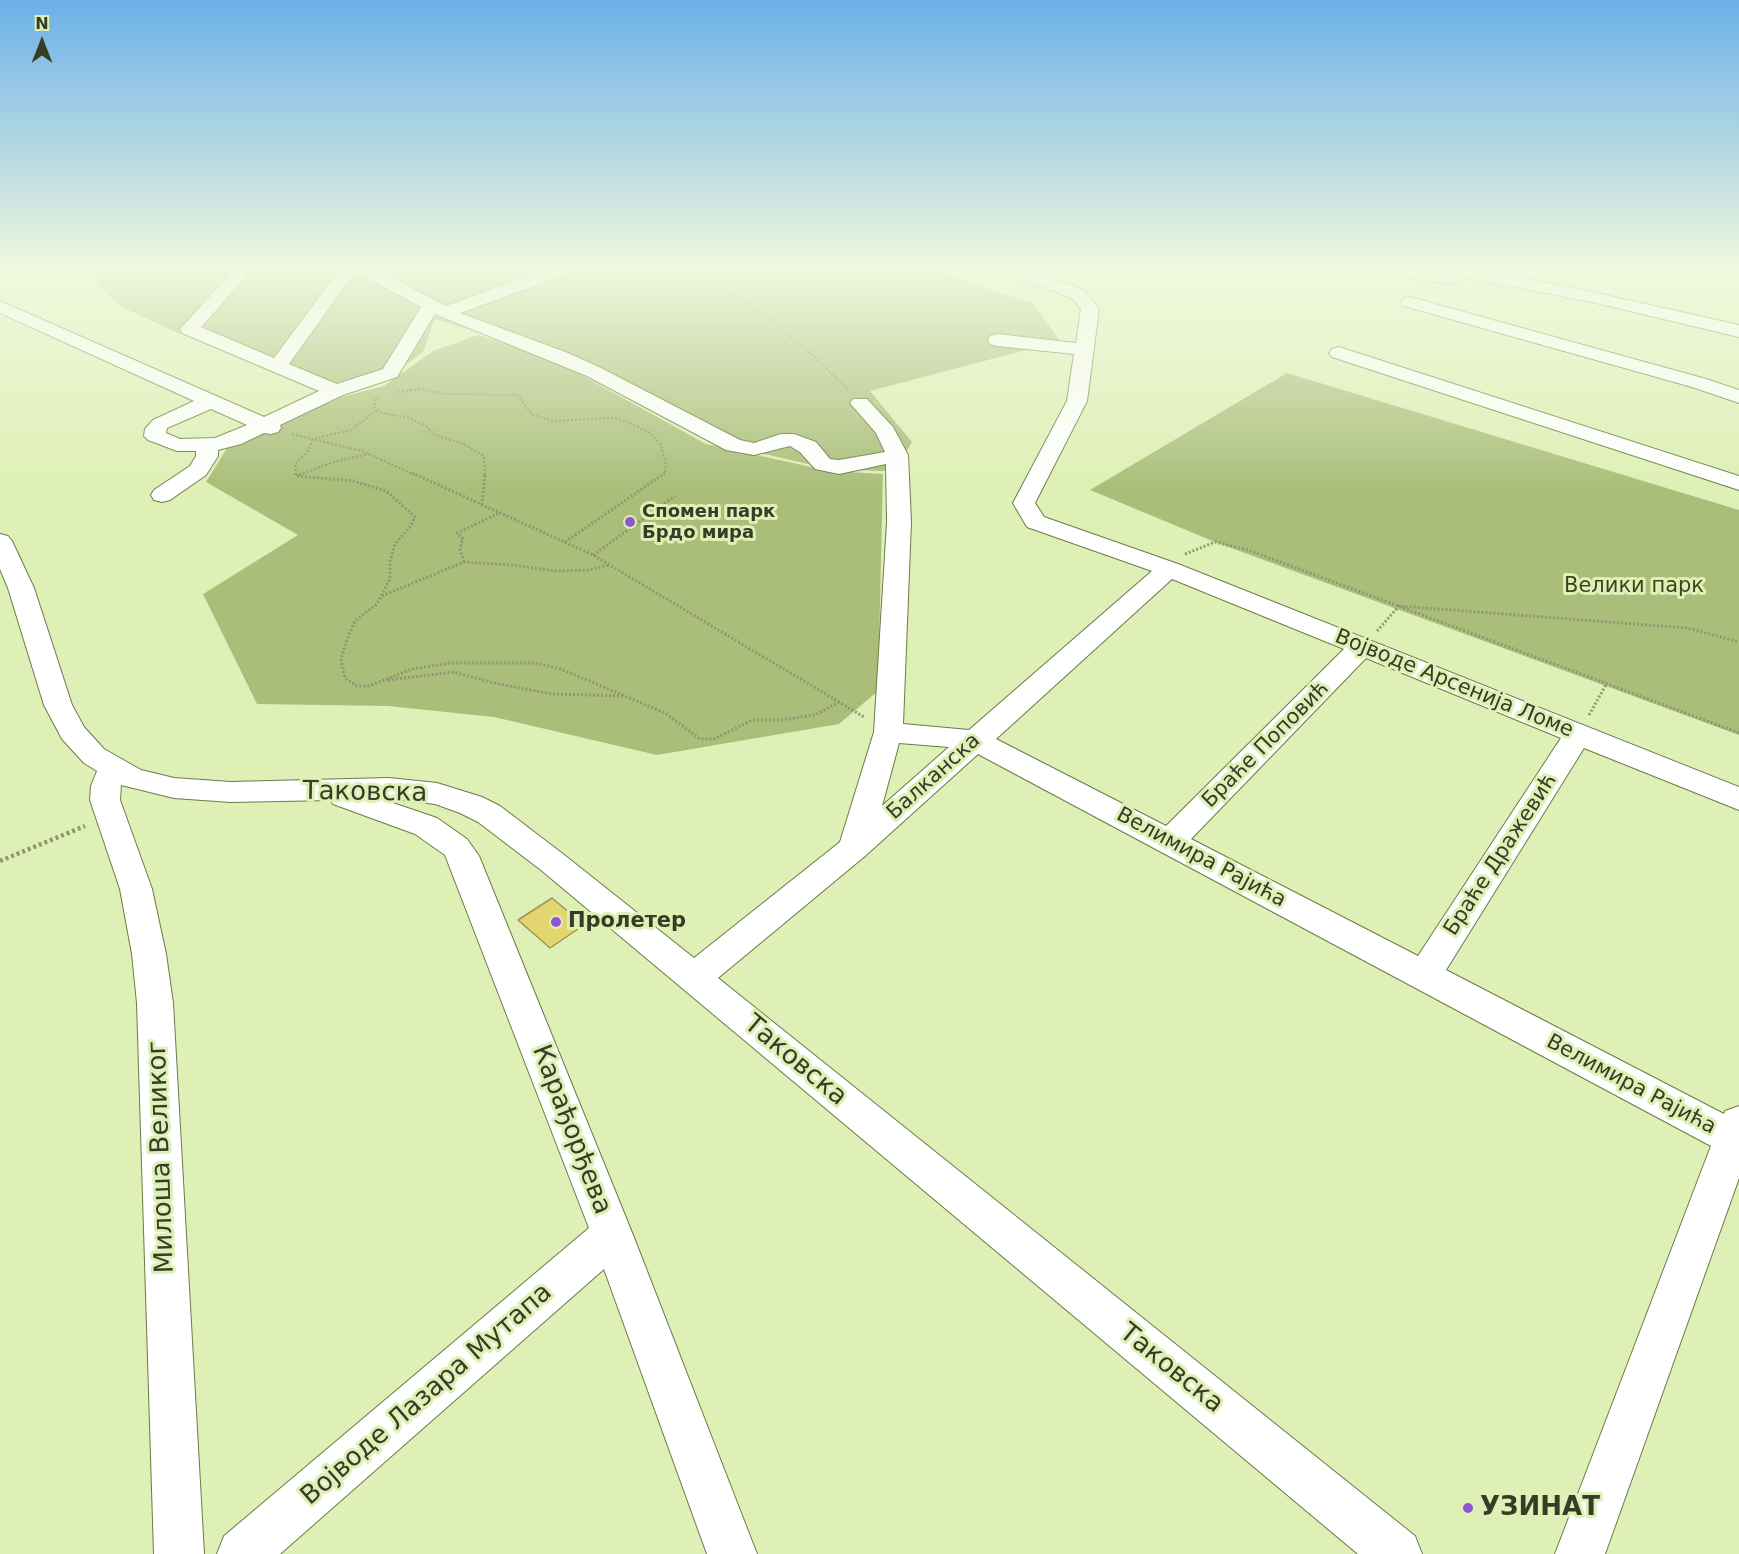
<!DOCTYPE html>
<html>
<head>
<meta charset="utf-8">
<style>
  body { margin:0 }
  #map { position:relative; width:1739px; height:1554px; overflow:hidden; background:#def0b6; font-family:"DejaVu Sans",sans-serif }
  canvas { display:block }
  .north { position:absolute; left:12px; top:12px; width:60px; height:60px; -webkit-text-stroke:4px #def0b6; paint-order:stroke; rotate:0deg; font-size:16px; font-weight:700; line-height:24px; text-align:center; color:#363d26 }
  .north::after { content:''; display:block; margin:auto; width:21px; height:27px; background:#363d26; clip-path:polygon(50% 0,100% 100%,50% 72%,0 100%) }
</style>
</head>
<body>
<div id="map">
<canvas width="1739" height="1554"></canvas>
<div class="north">N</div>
</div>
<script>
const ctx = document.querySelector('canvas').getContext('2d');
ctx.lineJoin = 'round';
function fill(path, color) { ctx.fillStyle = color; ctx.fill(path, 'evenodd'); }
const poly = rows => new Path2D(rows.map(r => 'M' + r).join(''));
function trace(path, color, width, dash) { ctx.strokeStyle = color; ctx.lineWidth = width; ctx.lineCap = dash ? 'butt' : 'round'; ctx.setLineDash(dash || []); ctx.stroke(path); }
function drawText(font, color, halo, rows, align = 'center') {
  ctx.font = font + ' "DejaVu Sans",sans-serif'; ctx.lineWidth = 6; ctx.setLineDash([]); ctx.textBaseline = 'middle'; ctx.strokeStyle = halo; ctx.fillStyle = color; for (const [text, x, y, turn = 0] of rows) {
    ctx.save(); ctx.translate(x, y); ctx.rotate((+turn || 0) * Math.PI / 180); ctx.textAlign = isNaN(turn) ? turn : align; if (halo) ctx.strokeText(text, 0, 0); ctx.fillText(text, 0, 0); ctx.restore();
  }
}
fill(poly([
  [101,270,934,270,1034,304,1060,341,870,391,912,442,898,467,882,471,829,469,709,441,555,357,435,319,423,352,381,383,327,395,169,329,120,306,92,278],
  [478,335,551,358,706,444,830,471,883,474,878,691,839,724,657,755,494,717,388,706,257,704,203,594,298,535,206,482,227,448,342,397,384,386,433,351],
  [1287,373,1739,510,1739,735,1215,542,1090,490]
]), '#aabe7a');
const building = poly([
  [552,898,584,925,550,948,518,920,552,898]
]);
fill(building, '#e4d66e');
trace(building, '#9c955c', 1.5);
const minor = poly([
  [234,270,252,270,201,327,274,358,339,270,376,270,446,306,544,270,569,270,567,274,460,313,568,353,601,368,740,440,754,443,781,434,794,434,816,442,830,459,839,460,885,452,876,433,850,403,853,399,867,399,893,427,908,455,911,522,903,724,969,730,1152,571,1027,527,1013,503,1067,401,1074,354,997,346,990,344,988,340,990,336,997,334,1076,343,1081,309,1072,298,1008,274,1006,270,1031,270,1084,290,1099,309,1087,401,1035,503,1044,517,1178,564,1739,787,1739,810,1584,748,1446,970,1724,1114,1725,1111,1739,1106,1739,1178,1605,1554,1555,1554,1711,1146,978,754,865,856,718,978,1415,1536,1422,1554,1358,1554,541,870,478,822,460,813,435,804,389,798,381,799,437,818,467,839,479,856,633,1235,757,1554,707,1554,604,1269,280,1554,217,1554,224,1536,589,1228,445,855,415,834,333,804,330,800,231,802,174,798,121,785,120,800,152,889,166,954,173,1003,204,1554,154,1554,137,1003,132,954,120,889,90,800,91,786,97,771,84,763,62,739,44,705,8,588,0,569,0,534,8,536,12,541,34,588,72,705,84,727,104,749,141,770,174,778,231,782,389,778,437,783,482,797,500,806,563,854,694,958,840,842,874,732,887,522,886,464,839,474,815,469,800,452,790,446,754,455,726,450,587,376,435,314,397,377,343,395,280,425,281,428,278,432,271,434,264,433,241,444,218,450,218,456,206,475,170,500,162,502,154,500,151,495,154,490,190,466,196,456,196,451,177,451,148,440,144,436,145,429,153,420,194,401,0,313,0,301,264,417,319,391,182,333,180,329,234,270],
  [355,272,421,307,383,369,337,384,289,364,355,272],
  [211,409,247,425,215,438,180,439,166,433,167,428,211,409],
  [1172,579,1344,649,1166,826,996,739,1172,579],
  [1366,658,1561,738,1418,956,1191,839,1366,658],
  [899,743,949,747,882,806,899,743],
  [1388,270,1427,270,1445,274,1447,270,1482,270,1596,293,1739,325,1739,337,1596,303,1464,277,1459,282,1447,284,1396,275,1388,270],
  [1410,297,1706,379,1739,390,1739,403,1692,387,1404,306,1401,302,1404,298,1410,297],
  [1339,347,1739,476,1739,490,1332,357,1329,353,1332,349,1339,347]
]);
trace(minor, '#6c7b46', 2);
trace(poly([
  [686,270,732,293,766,316,817,359,848,390],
  [398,392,421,389,446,394,517,395,532,414,553,421,613,418,628,422,650,433,661,445,666,465,664,475],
  [379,397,376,398,374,407,382,413,409,418,426,426,435,435,464,444,484,456,485,475],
  [292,434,362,451,415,475],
  [296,475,295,464,308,451,313,439,351,430,377,410],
  [299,475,334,462,369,454]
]), '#8c9970', 2, [2, 2]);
trace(poly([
  [296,473,296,476,353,481,386,491,415,517,410,527,395,544,390,561,390,579,377,604,355,621,347,639,341,659,345,678,357,686,369,686,412,669,450,663,536,663,561,669,665,713,700,739,714,739,752,720,781,720,815,715,839,702],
  [412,473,593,555,864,717],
  [299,475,303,473],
  [482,505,485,473],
  [565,542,665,473],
  [1185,554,1215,542,1248,550,1739,733],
  [593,555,675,496],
  [464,562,460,549,463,539,457,533,499,513],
  [382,596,464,562,513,565,555,571,588,570,609,565],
  [1377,631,1399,606,1687,628,1739,642],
  [388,680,454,672,494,683,552,694,624,696],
  [1589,715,1607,683]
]), '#8c9970', 3, [2, 2]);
trace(poly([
  [0,861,85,826]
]), '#8c9970', 4.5, [3, 3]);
fill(minor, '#fff');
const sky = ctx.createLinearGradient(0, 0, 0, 488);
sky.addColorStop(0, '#6bb0e8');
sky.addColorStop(0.55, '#f0f8de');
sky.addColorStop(1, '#f0f8de00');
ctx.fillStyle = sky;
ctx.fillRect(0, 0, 1739, 488);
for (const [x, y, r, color] of [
  [630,522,6,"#8e57cf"],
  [556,922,6,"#8e57cf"],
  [1468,1508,6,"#8e57cf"]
]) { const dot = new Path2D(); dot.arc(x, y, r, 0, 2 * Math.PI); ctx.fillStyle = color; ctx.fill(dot); trace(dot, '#def0b6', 2); }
drawText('bold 18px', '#363d26', '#def0b6', [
  ["Спомен парк",642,512],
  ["Брдо мира",642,533]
], 'left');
drawText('21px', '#3a451d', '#def0b6', [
  ["Велики парк",1634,587]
]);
drawText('21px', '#363d26', '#def0b6', [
  ["Војводе Арсенија Ломе",1454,684,22],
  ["Браће Поповић",1266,745,-45],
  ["Балканска",934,777,-42],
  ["Браће Дражевић",1501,855,-57],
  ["Велимира Рајића",1201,858,28],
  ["Велимира Рајића",1631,1085,28]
]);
drawText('bold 21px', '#363d26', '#def0b6', [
  ["Пролетер",568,922]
], 'left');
drawText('26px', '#363d26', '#def0b6', [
  ["Таковска",365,793,1],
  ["Таковска",795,1061,40],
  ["Карађорђева",571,1130,69],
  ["Милоша Великог",162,1157,-92],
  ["Таковска",1171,1369,39],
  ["Војводе Лазара Мутапа",427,1395,-41]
]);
drawText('bold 26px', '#363d26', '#def0b6', [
  ["УЗИНАТ",1480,1508]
], 'left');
</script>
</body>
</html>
